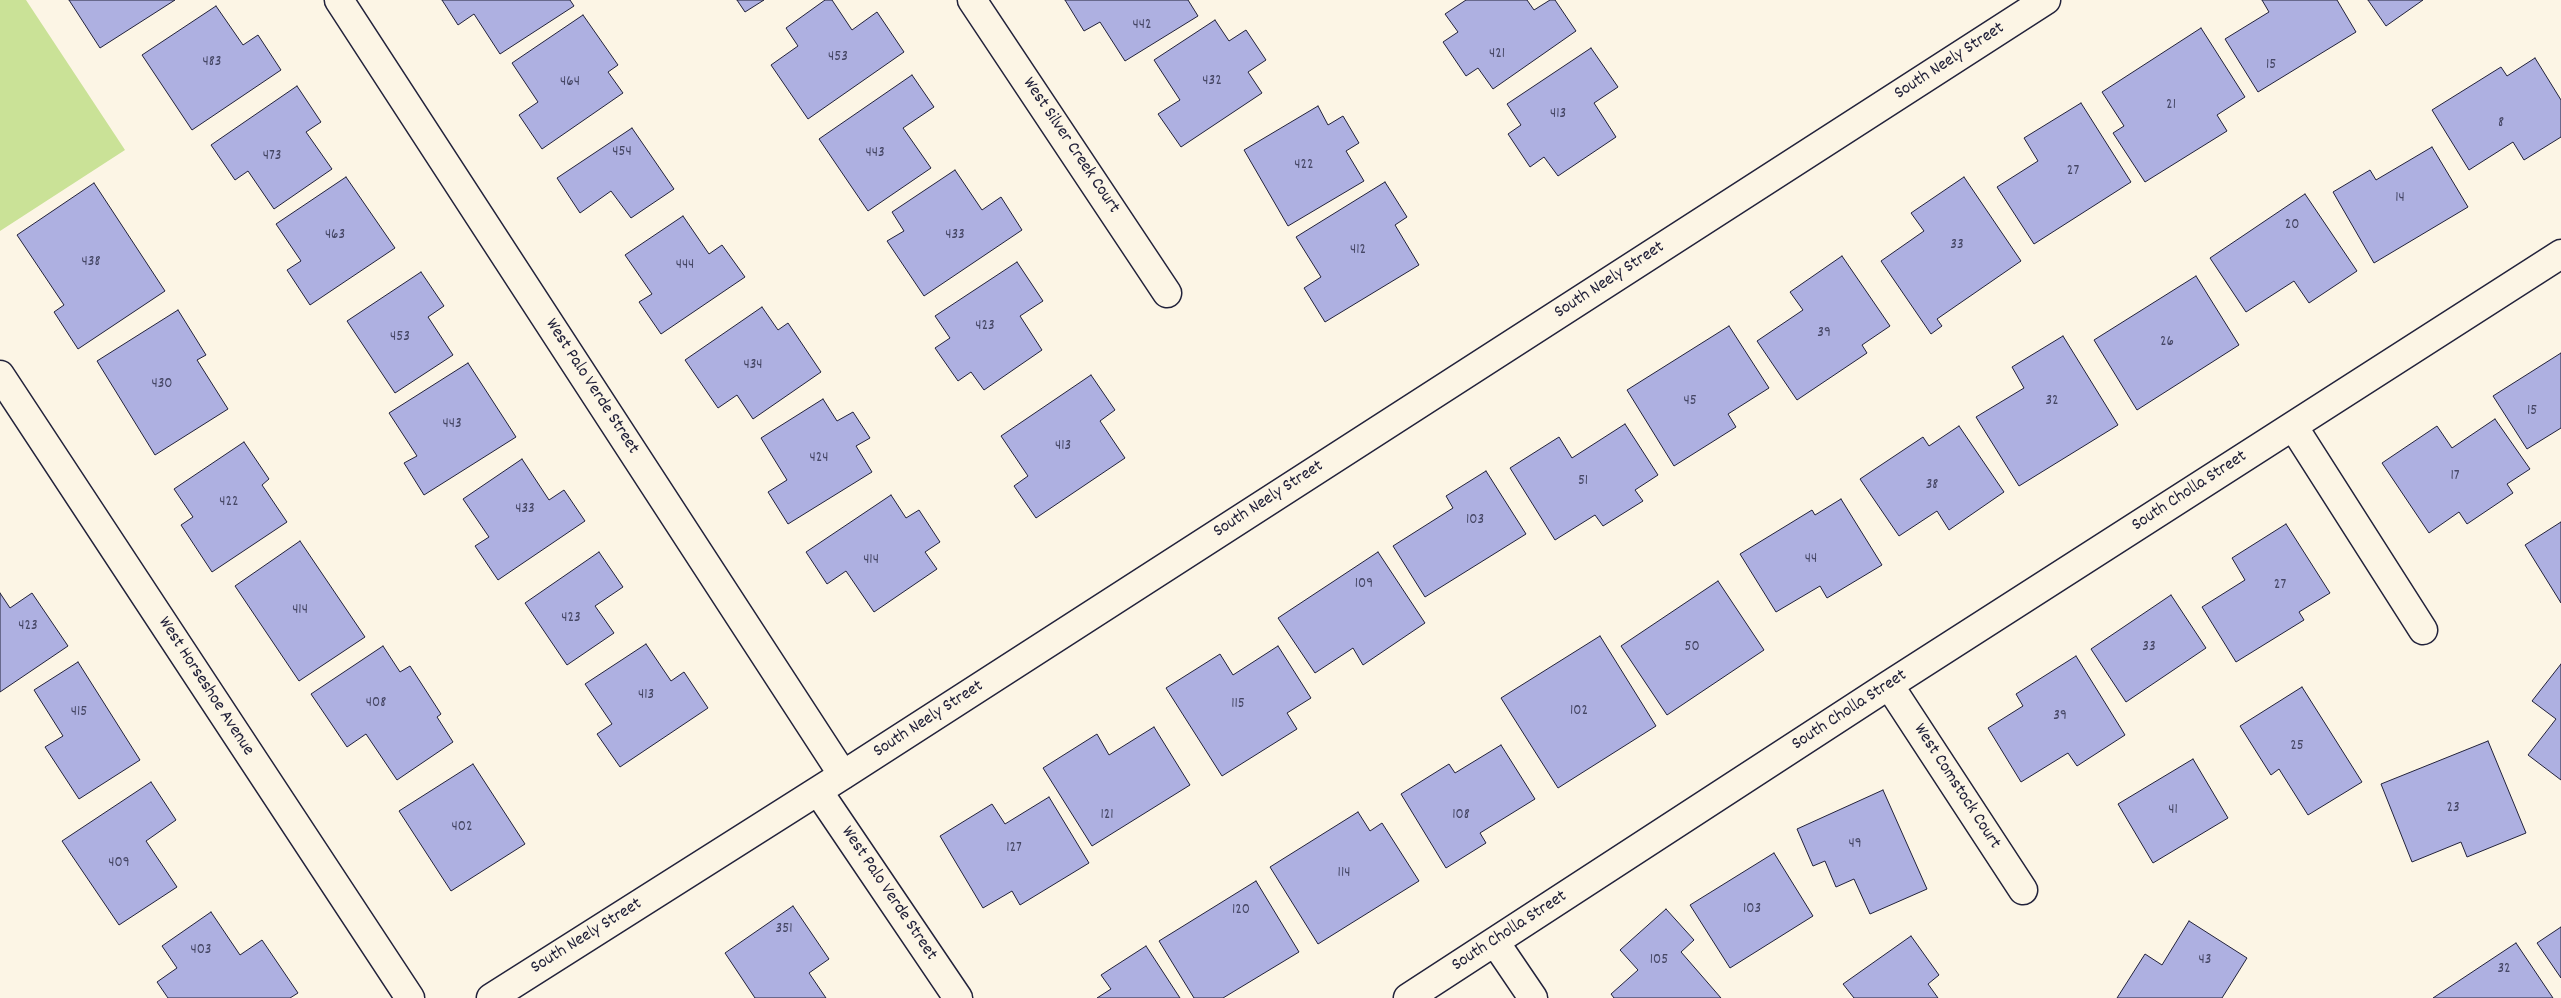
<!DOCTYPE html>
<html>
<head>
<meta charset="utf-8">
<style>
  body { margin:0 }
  canvas { display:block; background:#fcf5e5 }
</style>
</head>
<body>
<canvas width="2561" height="998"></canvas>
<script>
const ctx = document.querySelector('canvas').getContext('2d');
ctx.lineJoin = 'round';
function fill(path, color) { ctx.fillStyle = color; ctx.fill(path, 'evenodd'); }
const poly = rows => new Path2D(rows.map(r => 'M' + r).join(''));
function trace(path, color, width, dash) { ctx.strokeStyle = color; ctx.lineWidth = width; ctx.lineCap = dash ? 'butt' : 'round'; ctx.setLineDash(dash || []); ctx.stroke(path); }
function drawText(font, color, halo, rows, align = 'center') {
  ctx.font = font + ' Dekko,sans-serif'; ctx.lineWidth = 4; ctx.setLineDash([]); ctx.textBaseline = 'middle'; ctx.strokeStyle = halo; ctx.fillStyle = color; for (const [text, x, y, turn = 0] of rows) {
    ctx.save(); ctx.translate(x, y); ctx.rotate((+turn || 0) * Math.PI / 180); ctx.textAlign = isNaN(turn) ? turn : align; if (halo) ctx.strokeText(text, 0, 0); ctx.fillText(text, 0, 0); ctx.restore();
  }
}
fill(poly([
  [0,0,26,0,125,150,0,231]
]), '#cae297');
const building = poly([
  [69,0,175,0,100,48,69,0],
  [442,0,570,0,574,6,500,54,474,14,458,25,442,0],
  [737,0,764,0,745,12,737,0],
  [825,0,832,0,852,30,877,12,904,52,808,119,771,65,798,46,786,28,825,0],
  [1065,0,1188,0,1198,16,1125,61,1100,22,1084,31,1065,0],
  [1466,0,1527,0,1534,10,1550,0,1555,0,1576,31,1493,89,1478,68,1466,76,1443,42,1458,32,1445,14,1466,0],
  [2262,0,2337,0,2356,32,2258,92,2225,39,2269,12,2262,0],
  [2368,0,2423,0,2386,26,2368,0],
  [216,6,243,45,258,35,281,70,192,130,142,55,216,6],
  [583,15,618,65,608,72,623,93,542,149,519,115,538,102,512,63,583,15],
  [1215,20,1229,41,1246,30,1266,60,1248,72,1262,93,1181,147,1158,114,1180,100,1154,60,1215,20],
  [2201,28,2245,97,2217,115,2227,131,2145,182,2113,133,2124,126,2102,92,2201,28],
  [1591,48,1618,87,1594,103,1616,137,1558,176,1544,157,1530,167,1508,134,1521,125,1507,104,1591,48],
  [2535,58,2561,100,2561,137,2524,160,2513,142,2469,170,2432,110,2501,67,2507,76,2535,58],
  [912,75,934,107,903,128,931,168,868,211,819,139,912,75],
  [297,86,321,122,306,132,332,169,274,209,248,171,235,180,211,145,297,86],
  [2081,103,2131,182,2034,244,1997,187,2038,161,2024,138,2081,103],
  [1318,106,1328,125,1343,116,1359,143,1346,151,1364,181,1288,226,1244,150,1318,106],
  [632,128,674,189,631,218,611,191,580,213,557,178,632,128],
  [2432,147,2468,207,2374,263,2333,192,2370,170,2376,180,2432,147],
  [955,170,982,210,1001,197,1022,230,924,296,887,241,904,231,892,212,955,170],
  [346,177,395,248,310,305,287,270,301,261,276,224,346,177],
  [1964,177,2021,261,1937,319,1942,326,1931,334,1881,261,1924,231,1911,213,1964,177],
  [1385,182,1407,217,1395,225,1419,265,1325,322,1304,288,1321,277,1296,237,1385,182],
  [94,183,165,291,78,349,54,312,64,305,17,235,94,183],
  [2305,194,2357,271,2309,303,2294,281,2246,312,2210,258,2305,194],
  [683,216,709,254,722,245,745,277,661,334,639,302,652,294,625,255,683,216],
  [1842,256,1890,326,1862,345,1867,353,1797,400,1757,341,1803,310,1790,292,1842,256],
  [1017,262,1043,301,1020,316,1042,350,984,390,971,372,958,381,935,348,950,338,935,316,1017,262],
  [421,272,444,306,428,317,453,355,395,393,347,321,421,272],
  [2196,276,2239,345,2137,410,2094,340,2196,276],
  [762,307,778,330,788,323,821,372,753,419,737,395,718,408,685,360,762,307],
  [178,310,206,355,197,360,228,409,155,455,97,361,178,310],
  [1729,326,1769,388,1728,414,1736,427,1674,466,1627,390,1729,326],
  [2063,336,2118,425,2019,486,1976,417,2024,388,2012,367,2063,336],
  [2561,353,2561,428,2527,449,2493,396,2561,353],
  [468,363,516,437,424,495,404,463,417,456,389,413,468,363],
  [1091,375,1115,410,1100,421,1125,458,1036,518,1014,486,1028,476,1001,436,1091,375],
  [823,399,837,421,853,412,870,438,856,446,872,472,788,524,768,492,787,480,761,438,823,399],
  [2495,419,2530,469,2507,484,2513,493,2467,524,2459,512,2429,533,2382,463,2437,426,2452,448,2495,419],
  [1625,424,1658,475,1635,490,1643,501,1603,526,1595,515,1555,540,1510,468,1559,437,1572,458,1625,424],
  [1959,426,2004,492,1949,530,1937,511,1899,536,1860,479,1923,437,1929,446,1959,426],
  [244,442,269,479,262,485,287,522,212,572,181,525,193,517,174,489,244,442],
  [522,459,549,500,564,490,585,521,498,580,475,546,489,537,463,499,522,459],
  [1486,471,1526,534,1425,597,1393,546,1453,508,1446,496,1486,471],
  [891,495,906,518,919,510,940,542,925,552,937,569,874,612,846,571,827,584,806,552,891,495],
  [1841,499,1882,565,1827,598,1820,586,1776,612,1740,554,1812,510,1815,515,1841,499],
  [2561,522,2561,603,2525,545,2561,522],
  [2286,524,2330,593,2299,612,2304,620,2236,662,2202,607,2245,580,2232,558,2286,524],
  [300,541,365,637,299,681,235,586,300,541],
  [599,552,623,587,595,606,614,633,567,665,525,603,599,552],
  [1378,552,1425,623,1363,665,1353,648,1315,673,1278,618,1378,552],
  [1718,581,1764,650,1667,715,1621,646,1718,581],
  [0,593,10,608,32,593,68,646,0,692,0,593],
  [2171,595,2206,648,2126,702,2091,649,2171,595],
  [1600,636,1656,726,1558,788,1501,698,1600,636],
  [646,644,671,681,684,672,708,708,620,767,597,734,612,724,585,684,646,644],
  [383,646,400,672,410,666,441,714,437,717,453,742,397,780,366,734,347,747,311,694,383,646],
  [1278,646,1311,698,1287,713,1297,729,1222,776,1166,688,1220,654,1233,675,1278,646],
  [2076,656,2125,735,2077,766,2068,753,2021,782,1988,728,2023,706,2016,694,2076,656],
  [78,662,140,760,79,799,45,747,63,736,34,690,78,662],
  [2561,664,2561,780,2528,755,2556,719,2532,701,2561,664],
  [2302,687,2362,782,2308,815,2279,769,2271,775,2240,726,2302,687],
  [1154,727,1190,785,1092,846,1043,768,1097,734,1109,755,1154,727],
  [2488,741,2526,833,2467,857,2461,842,2412,862,2381,784,2488,741],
  [1501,745,1535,799,1480,833,1486,843,1446,868,1401,794,1449,764,1455,773,1501,745],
  [2193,759,2228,818,2153,863,2118,804,2193,759],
  [473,764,525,844,451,891,399,811,473,764],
  [151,782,176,820,146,841,177,887,119,925,62,841,151,782],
  [1883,790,1927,889,1870,914,1854,879,1836,887,1825,861,1813,866,1797,829,1883,790],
  [1049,797,1089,863,1020,905,1012,891,983,908,940,836,992,804,1005,824,1049,797],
  [1358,812,1370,831,1382,823,1419,881,1318,944,1270,867,1358,812],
  [1774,853,1813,916,1730,968,1690,905,1774,853],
  [1256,881,1299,952,1223,998,1194,998,1159,941,1256,881],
  [793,906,829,959,809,973,826,998,755,998,725,953,793,906],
  [1666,909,1694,940,1681,952,1721,998,1614,998,1611,994,1638,970,1620,950,1666,909],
  [211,912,240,955,262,940,298,993,290,998,168,998,157,982,177,968,162,946,211,912],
  [2189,921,2247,958,2222,998,2117,998,2145,954,2162,965,2189,921],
  [2561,927,2561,978,2537,943,2561,927],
  [1911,936,1939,975,1928,984,1938,998,1854,998,1843,984,1911,936],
  [2516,943,2553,998,2433,998,2516,943],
  [1146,946,1180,998,1097,998,1111,989,1101,975,1146,946]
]);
fill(building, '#aeb0e1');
trace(building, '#22223b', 1);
const minor = poly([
  [339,0,843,775],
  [972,0,1167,293],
  [0,375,410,998],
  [2293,426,2423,630],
  [1889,685,2023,890],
  [818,791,958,998],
  [1495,942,1533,998],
  [491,998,843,775,2046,0],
  [1408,998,1889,685,2561,254]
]);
trace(minor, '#22223b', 31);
trace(minor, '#fcf5e5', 28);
drawText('15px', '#454664', null, [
  ["442",1142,26],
  ["421",1497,55],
  ["453",838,58],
  ["483",212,63],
  ["15",2271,66],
  ["432",1212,82],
  ["464",570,83],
  ["21",2171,106],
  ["413",1558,115],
  ["8",2501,124],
  ["454",622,153],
  ["443",875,154],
  ["473",272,157],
  ["422",1304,166],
  ["27",2073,172],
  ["14",2400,199],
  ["20",2292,226],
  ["463",335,236],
  ["433",955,236],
  ["33",1957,246],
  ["412",1358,251],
  ["438",91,263],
  ["444",685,266],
  ["423",985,327],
  ["39",1824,334],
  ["453",400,338],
  ["26",2167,343],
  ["434",753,366],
  ["430",162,385],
  ["45",1690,402],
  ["32",2052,402],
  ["15",2532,412],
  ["443",452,425],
  ["413",1063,447],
  ["424",819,459],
  ["17",2455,477],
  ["51",1583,482],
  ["38",1932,486],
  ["422",229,503],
  ["433",525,510],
  ["103",1475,521],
  ["44",1811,560],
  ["414",871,561],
  ["109",1364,585],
  ["27",2280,586],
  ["414",300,611],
  ["423",571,619],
  ["423",28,627],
  ["50",1692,648],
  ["33",2149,648],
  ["413",646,696],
  ["408",376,704],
  ["115",1238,705],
  ["102",1579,712],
  ["415",79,713],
  ["39",2060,717],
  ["25",2297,747],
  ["23",2453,809],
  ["41",2173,811],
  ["121",1107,816],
  ["108",1461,816],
  ["402",462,828],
  ["49",1855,845],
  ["127",1014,849],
  ["409",119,864],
  ["114",1344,874],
  ["103",1752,910],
  ["120",1241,911],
  ["351",784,930],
  ["403",201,951],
  ["105",1659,961],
  ["43",2205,961],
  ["32",2504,970]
]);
drawText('18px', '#22223b', '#fcf5e5', [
  ["South Neely Street",1950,62,-33],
  ["West Silver Creek Court",1070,146,56],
  ["South Neely Street",1610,281,-33],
  ["West Palo Verde Street",591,387,57],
  ["South Cholla Street",2190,492,-33],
  ["South Neely Street",1269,500,-33],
  ["West Horseshoe Avenue",205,687,57],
  ["South Cholla Street",1850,711,-33],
  ["South Neely Street",929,720,-33],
  ["West Comstock Court",1956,787,57],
  ["West Palo Verde Street",888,894,56],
  ["South Cholla Street",1510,932,-33],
  ["South Neely Street",587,937,-32]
]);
</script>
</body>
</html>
